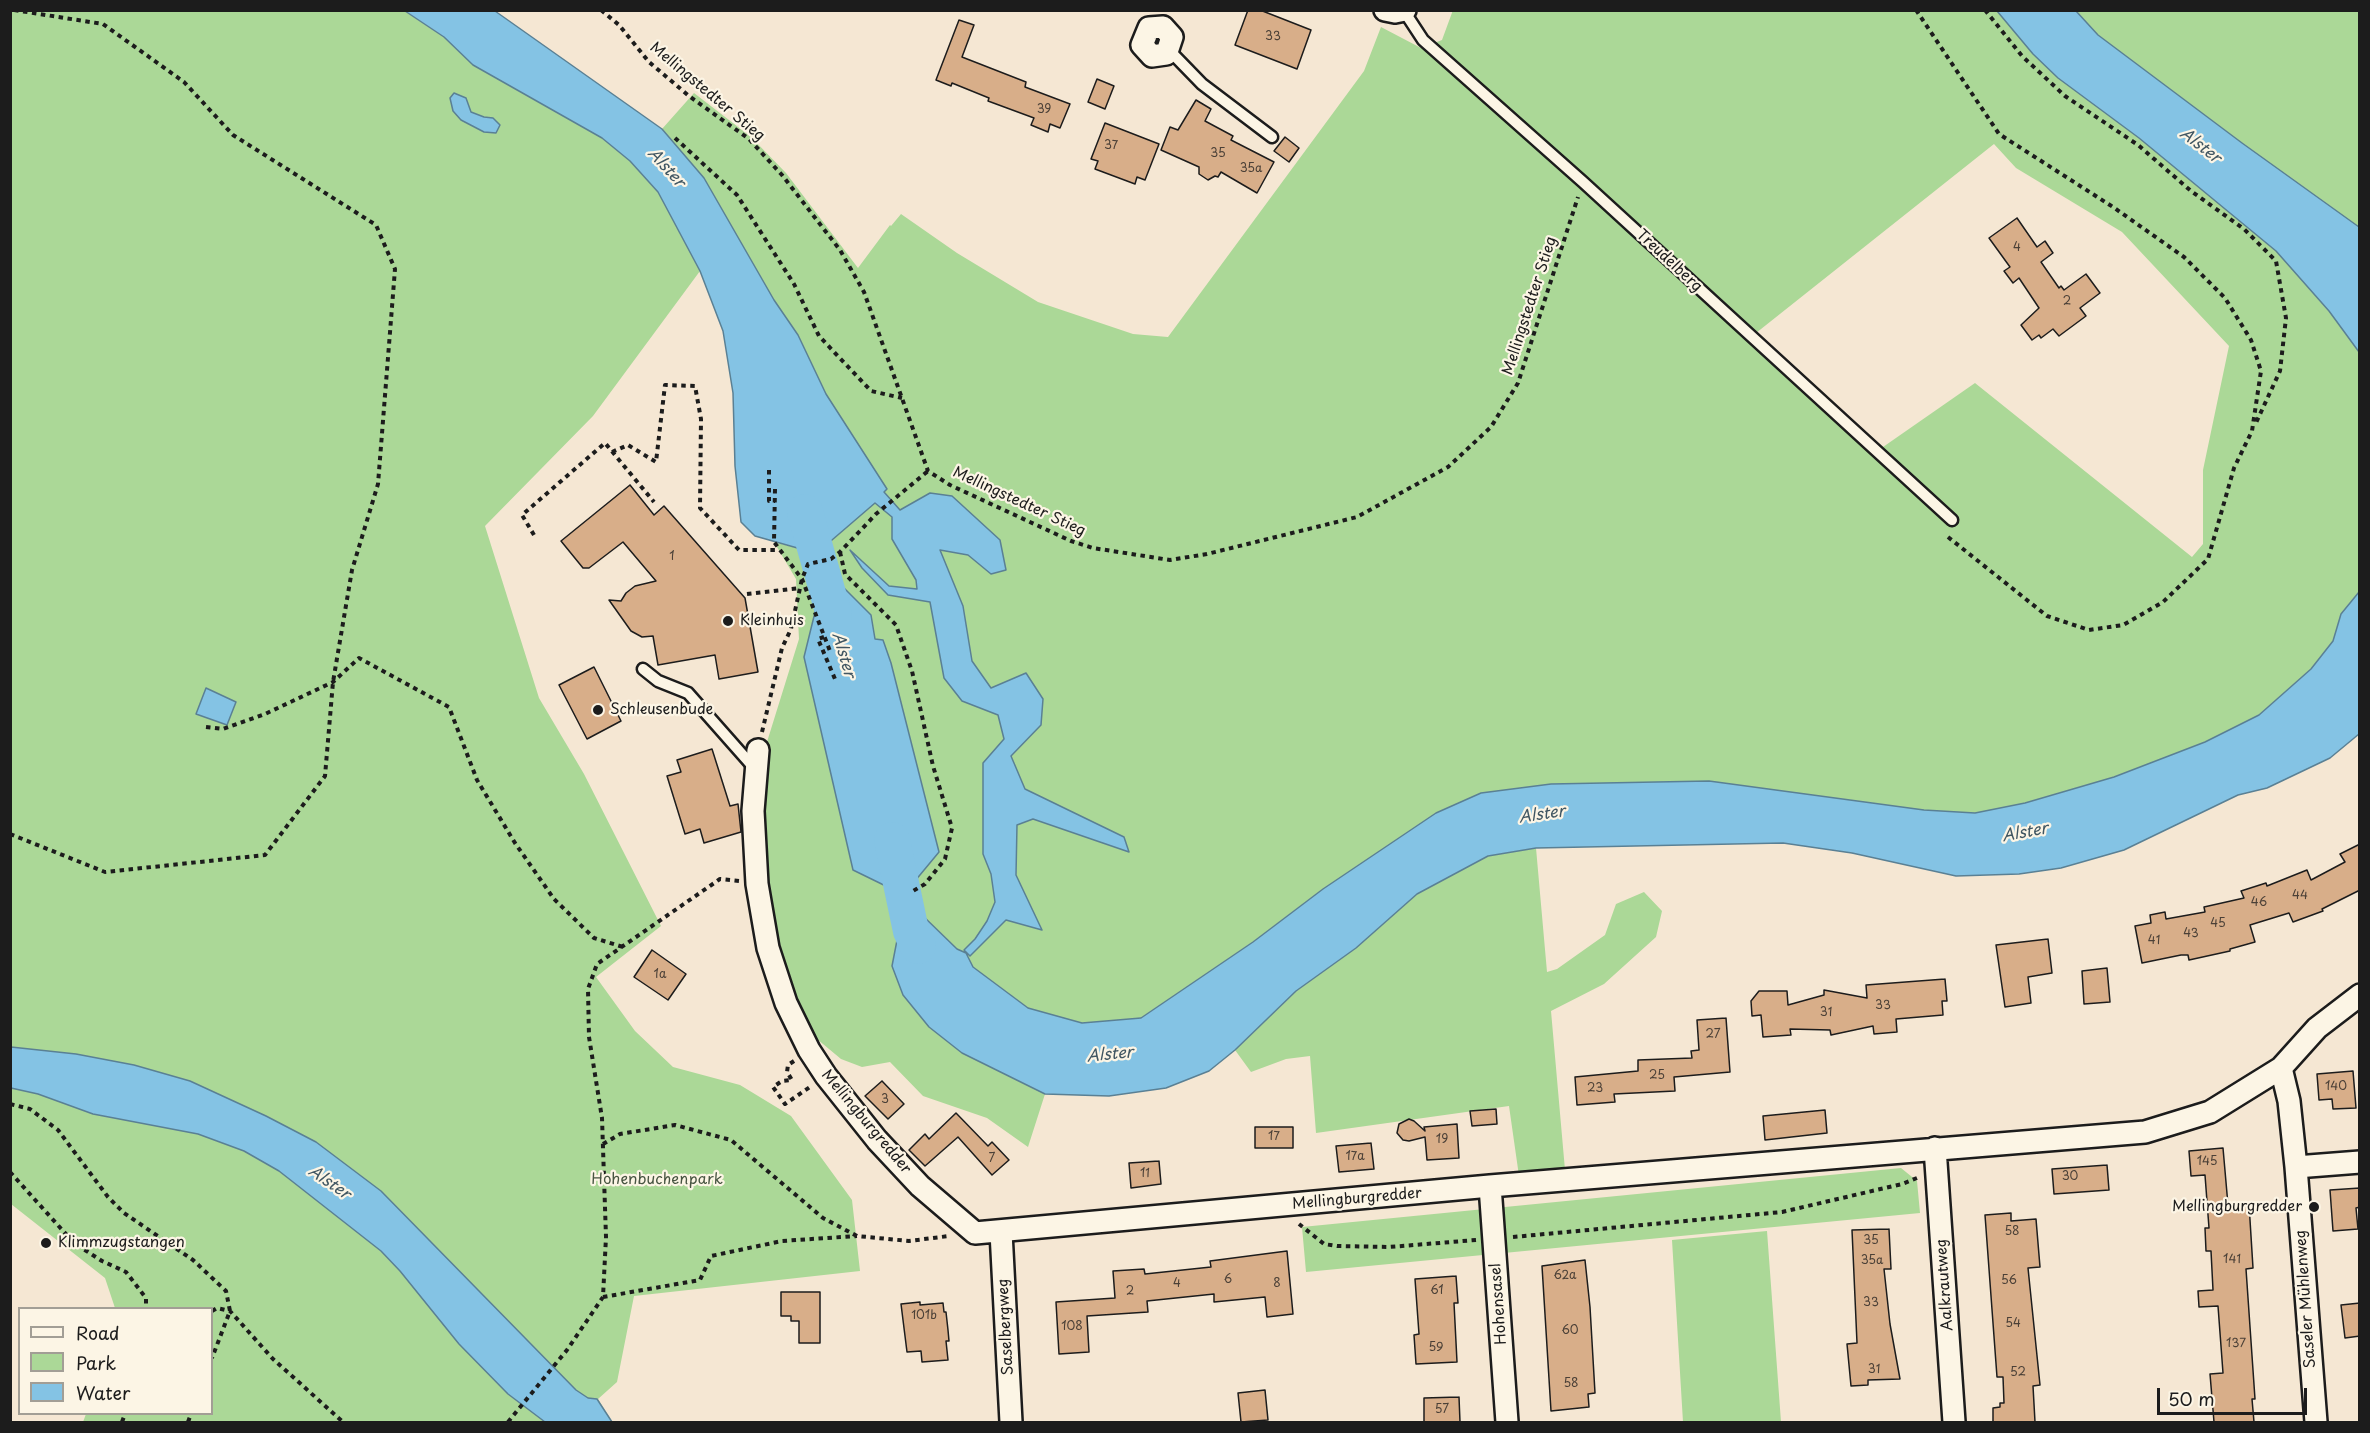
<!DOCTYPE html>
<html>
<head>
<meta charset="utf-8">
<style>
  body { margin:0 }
  #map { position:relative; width:2370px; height:1433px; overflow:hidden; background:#f5e7d3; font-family:"Playpen Sans",sans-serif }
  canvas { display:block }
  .frame { position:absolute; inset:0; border:12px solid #1c1c1c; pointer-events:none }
  .legend { position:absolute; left:18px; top:1307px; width:195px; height:108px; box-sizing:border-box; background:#fcf5e5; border:2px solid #a29e95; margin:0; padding:8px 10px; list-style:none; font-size:18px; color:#1c1c1c }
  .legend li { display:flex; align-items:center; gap:12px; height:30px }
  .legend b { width:30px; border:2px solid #a29e95 }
  .scale { position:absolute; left:2157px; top:1388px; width:150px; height:27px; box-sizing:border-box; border:3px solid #1c1c1c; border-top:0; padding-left:8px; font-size:18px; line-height:21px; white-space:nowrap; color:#1c1c1c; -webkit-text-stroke:4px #fcf5e5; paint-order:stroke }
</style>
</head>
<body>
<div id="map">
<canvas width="2370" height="1433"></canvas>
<div class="frame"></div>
<ul class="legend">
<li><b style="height:8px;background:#fcf5e5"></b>Road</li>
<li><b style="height:16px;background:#abd897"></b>Park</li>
<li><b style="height:16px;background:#84c3e4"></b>Water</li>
</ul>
<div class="scale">50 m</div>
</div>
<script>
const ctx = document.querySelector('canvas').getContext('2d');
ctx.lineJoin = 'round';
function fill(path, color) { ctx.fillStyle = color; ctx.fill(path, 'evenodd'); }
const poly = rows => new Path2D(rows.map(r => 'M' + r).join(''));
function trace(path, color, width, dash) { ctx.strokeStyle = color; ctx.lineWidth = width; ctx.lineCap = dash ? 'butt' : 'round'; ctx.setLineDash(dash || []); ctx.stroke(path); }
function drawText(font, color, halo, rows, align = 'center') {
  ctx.font = font + ' "Playpen Sans",sans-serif'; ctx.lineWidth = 4.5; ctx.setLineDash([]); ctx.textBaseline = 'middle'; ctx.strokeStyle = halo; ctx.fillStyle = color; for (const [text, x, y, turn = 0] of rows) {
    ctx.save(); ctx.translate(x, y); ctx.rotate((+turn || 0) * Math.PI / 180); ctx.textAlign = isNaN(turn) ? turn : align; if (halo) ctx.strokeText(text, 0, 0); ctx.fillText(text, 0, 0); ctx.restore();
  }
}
fill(poly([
  [1453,10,2359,11,2359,592,2341,614,2333,641,2311,669,2259,715,2205,742,2114,777,2025,803,1975,813,1924,810,1862,803,1709,781,1551,784,1323,889,1253,942,1141,1018,1082,1023,1028,1008,973,967,966,953,957,949,922,915,913,898,899,930,892,966,962,1053,1045,1094,1028,1147,987,1118,923,1096,890,1062,862,1067,841,1059,817,1039,781,967,764,867,762,758,799,639,796,579,774,542,808,551,826,394,798,335,774,300,704,178,662,129,694,93,751,137,786,173,858,268,890,225,891,226,901,214,957,253,1038,302,1133,334,1168,337,1364,71,1381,27,1421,48,1442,40],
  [1994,144,2016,168,2122,232,2229,346,2203,470,2203,544,2192,557,1975,383,1883,447,1756,333],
  [10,11,405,11,444,37,473,65,602,138,630,161,658,192,700,271,593,416,485,526,539,698,584,774,661,926,596,977,635,1031,673,1067,740,1085,791,1116,852,1200,860,1271,634,1296,617,1382,598,1399,612,1422,83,1422,86,1414,212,1414,212,1308,115,1308,105,1278,11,1204],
  [1536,848,1547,972,1557,969,1605,935,1616,904,1644,892,1662,911,1656,937,1604,984,1551,1011,1565,1170,1519,1176,1509,1106,1316,1133,1310,1056,1286,1059,1251,1072,1235,1050,1296,991,1356,948,1417,894,1488,856],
  [1901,1168,1917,1181,1920,1213,1306,1272,1302,1227],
  [1767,1231,1781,1422,1683,1422,1672,1240]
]), '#abd897');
const water = poly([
  [405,11,495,11,662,129,704,178,774,300,798,335,826,394,887,489,884,492,900,510,930,493,952,496,1000,540,1006,570,991,574,968,555,940,550,963,606,972,661,991,688,1026,673,1043,699,1041,725,1011,756,1025,789,1124,837,1129,852,1033,819,1017,825,1016,875,1042,930,1006,920,970,956,964,950,975,939,987,921,995,902,991,874,983,854,983,763,1004,739,998,715,962,701,944,678,930,602,888,595,862,568,850,550,889,586,917,589,916,580,892,539,892,517,875,503,825,546,827,555,819,559,810,559,808,551,755,536,741,522,735,466,733,393,723,331,700,271,658,192,630,161,602,138,473,65,444,37,405,11],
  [1997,11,2076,11,2098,35,2242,143,2359,227,2359,352,2329,311,2276,251,2139,138,2058,78,2033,54,1997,11],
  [454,93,466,98,471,112,484,117,493,118,500,125,496,133,484,132,461,120,453,111,450,98,454,93],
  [830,563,838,582,871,615,875,639,883,640,891,663,939,852,910,887,896,891,853,870,804,657,819,596,812,567,830,563],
  [2359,592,2359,734,2330,758,2267,788,2238,795,2124,850,2061,868,2019,874,1956,876,1852,853,1783,843,1536,848,1488,856,1417,894,1356,948,1296,991,1235,1050,1209,1071,1166,1088,1109,1096,1045,1094,962,1053,929,1027,903,995,892,966,899,930,896,903,913,898,922,915,957,949,966,953,973,967,1028,1008,1082,1023,1141,1018,1253,942,1323,889,1436,813,1481,793,1551,784,1709,781,1924,810,1975,813,2025,803,2114,777,2205,742,2259,715,2311,669,2333,641,2341,614,2359,592],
  [206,688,236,702,227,725,196,714,206,688],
  [11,1047,76,1054,134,1065,190,1081,266,1116,316,1142,381,1191,576,1390,588,1398,597,1399,612,1422,545,1422,508,1394,459,1344,400,1271,381,1251,279,1171,244,1151,198,1134,93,1114,38,1094,11,1088,11,1047]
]);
fill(water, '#84c3e4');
trace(water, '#5a8094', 1.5);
trace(poly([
  [805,512,834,615],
  [892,840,911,931,918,946]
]), '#84c3e4', 36);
const building = poly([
  [1248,10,1260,10,1311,30,1297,69,1235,45,1248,10],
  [959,20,974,25,962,57,1026,82,1025,87,1070,104,1060,128,1050,124,1048,132,1031,125,1034,118,988,101,989,98,952,83,951,86,936,80,959,20],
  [1097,79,1114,86,1105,109,1088,102,1097,79],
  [1196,100,1211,109,1205,121,1233,136,1231,140,1274,162,1257,193,1221,172,1218,177,1215,176,1208,180,1199,174,1199,167,1161,150,1170,127,1178,130,1196,100],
  [1105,123,1159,144,1145,180,1137,177,1135,184,1095,169,1098,161,1091,159,1105,123],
  [1285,137,1299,148,1289,162,1274,151,1285,137],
  [2017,218,2037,247,2045,241,2053,253,2041,262,2059,288,2061,286,2064,290,2086,274,2100,293,2080,308,2086,316,2059,336,2053,329,2041,338,2039,335,2032,340,2021,325,2039,308,2019,278,2013,283,2004,271,2010,267,1989,238,2017,218],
  [630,485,654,515,664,506,745,598,758,672,719,679,715,655,658,665,653,636,642,637,631,631,609,600,621,601,626,593,635,586,656,581,623,542,589,568,583,568,561,541,630,485],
  [594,667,621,721,587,739,559,685,594,667],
  [712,749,730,806,738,804,741,832,704,843,700,829,685,834,667,776,681,772,677,760,712,749],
  [2360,844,2360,890,2322,909,2323,911,2293,922,2289,913,2250,925,2255,942,2230,949,2230,951,2189,960,2188,955,2181,955,2142,963,2135,926,2151,923,2150,915,2165,912,2166,919,2205,912,2204,907,2244,898,2241,891,2266,883,2267,886,2307,870,2311,880,2345,862,2340,854,2360,844],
  [2048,939,2052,973,2028,977,2031,1003,2005,1007,1996,945,2048,939],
  [652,950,686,974,668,1000,634,977,652,950],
  [2107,968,2110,1002,2084,1004,2082,971,2107,968],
  [1945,979,1947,1001,1942,1001,1943,1015,1896,1019,1897,1032,1874,1034,1873,1026,1831,1035,1830,1030,1790,1029,1791,1035,1763,1037,1761,1015,1752,1016,1751,1001,1759,991,1787,991,1788,1005,1824,995,1824,990,1867,998,1866,985,1945,979],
  [1726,1018,1730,1072,1674,1077,1675,1091,1614,1094,1615,1102,1577,1105,1575,1077,1638,1071,1638,1060,1692,1058,1691,1051,1699,1050,1697,1020,1726,1018],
  [2353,1071,2356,1108,2333,1109,2332,1099,2319,1100,2317,1074,2353,1071],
  [882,1081,904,1104,888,1119,865,1096,882,1081],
  [1496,1109,1497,1124,1472,1126,1470,1111,1496,1109],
  [1825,1110,1827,1133,1765,1140,1763,1116,1825,1110],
  [956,1113,988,1146,992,1142,1009,1160,992,1175,958,1137,925,1166,909,1150,925,1134,929,1139,956,1113],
  [1409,1119,1414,1121,1425,1131,1424,1127,1457,1124,1459,1158,1427,1160,1425,1137,1409,1141,1403,1140,1397,1133,1399,1124,1409,1119],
  [1255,1127,1293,1127,1293,1148,1255,1148,1255,1127],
  [1371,1143,1374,1169,1339,1172,1336,1146,1371,1143],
  [2223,1148,2228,1205,2249,1204,2253,1268,2246,1269,2255,1399,2252,1399,2254,1422,2214,1422,2210,1374,2223,1373,2218,1306,2199,1307,2198,1291,2213,1290,2211,1251,2206,1251,2205,1228,2209,1228,2205,1175,2191,1176,2189,1151,2223,1148],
  [1159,1161,1161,1184,1131,1188,1129,1163,1159,1161],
  [2107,1165,2109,1190,2054,1194,2052,1169,2107,1165],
  [2360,1188,2360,1207,2356,1208,2358,1229,2333,1231,2330,1190,2360,1188],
  [2011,1213,2011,1221,2036,1219,2040,1267,2028,1268,2040,1385,2033,1386,2035,1422,1993,1422,1993,1408,2000,1407,2000,1403,2004,1403,2003,1377,1997,1377,1985,1215,2011,1213],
  [1889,1229,1891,1269,1884,1269,1890,1324,1900,1379,1868,1380,1868,1385,1851,1386,1847,1344,1857,1343,1852,1230,1889,1229],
  [1287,1251,1293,1314,1267,1317,1265,1297,1214,1302,1214,1294,1147,1301,1148,1312,1087,1316,1089,1352,1059,1354,1056,1302,1115,1298,1113,1271,1144,1269,1145,1274,1211,1267,1210,1261,1287,1251],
  [1585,1260,1590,1307,1595,1393,1588,1394,1589,1407,1551,1411,1542,1266,1585,1260],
  [1456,1276,1458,1303,1454,1303,1457,1362,1416,1364,1414,1335,1419,1334,1415,1279,1456,1276],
  [781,1292,820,1292,820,1343,799,1343,799,1321,791,1321,791,1316,781,1316,781,1292],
  [920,1302,920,1305,943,1303,944,1312,946,1312,948,1330,949,1341,946,1341,948,1360,922,1362,921,1351,907,1352,901,1304,920,1302],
  [2360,1303,2360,1336,2345,1338,2341,1305,2360,1303],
  [1265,1390,1268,1420,1241,1422,1238,1393,1265,1390],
  [1459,1397,1460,1422,1424,1422,1424,1398,1459,1397]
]);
fill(building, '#d8ae89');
trace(building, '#1c1c1c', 1.5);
const service = poly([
  [1404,11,1423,40,1583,182,1952,520],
  [1168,49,1202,84,1272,137],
  [643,669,658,681,688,693,756,770]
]);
const minor = poly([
  [1385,10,1395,12,1405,10],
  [1163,27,1172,37,1168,49,1166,54,1152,56,1142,45,1149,28,1163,27],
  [758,750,753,811,757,884,768,948,786,1003,809,1050,826,1076,877,1140,920,1186,975,1233,1490,1186,2145,1132,2210,1112,2281,1068,2317,1028,2360,995],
  [2281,1068,2289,1101,2296,1167,2316,1422],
  [1935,1148,1954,1422],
  [2296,1167,2360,1162],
  [1490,1186,1507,1422],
  [1001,1232,1011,1422]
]);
trace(service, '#1c1c1c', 15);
trace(minor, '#1c1c1c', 26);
trace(poly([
  [601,10,619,25,649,62,689,96,749,139,782,175,840,250,864,292,928,471,950,485,1071,541,1093,548,1170,560,1207,554,1357,517,1448,467,1491,427,1518,383,1578,197],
  [1916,10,1999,134,2113,207,2184,257,2225,298,2251,340,2261,371,2252,431,2234,468,2208,559,2163,602,2123,625,2089,630,2047,616,1948,537,1949,533],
  [1985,10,2022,56,2065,96,2138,145,2191,191,2244,229,2276,261,2286,318,2280,371,2255,425],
  [675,138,737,195,794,284,819,336,871,391,902,398],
  [612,452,628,445,656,462,665,385,695,386,701,419,700,508,739,550,779,550],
  [769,470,769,501,775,501],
  [775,489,774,542,802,579,830,651],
  [534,535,522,515,605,443,654,502],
  [840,552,845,574,896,625,912,671,933,766,952,828,945,859,925,884,913,891],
  [747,594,800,588],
  [824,637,818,639,835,679],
  [206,727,223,729,265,714,333,682,359,658,449,707,477,780,515,843,554,899,594,938,623,947],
  [762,732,782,648,791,629,802,579,808,564,831,559,840,552,876,514,928,471],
  [10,834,105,872,265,855,325,776,333,682,352,570,378,484,395,269,376,225,233,135,184,82,103,24,14,10],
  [794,1061,788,1065,787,1072,792,1080,782,1081,773,1087,785,1104,810,1087],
  [10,1104,30,1109,58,1130,108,1197,124,1213,193,1260,226,1291,230,1311,212,1358],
  [603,1144,620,1134,675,1125,731,1140,823,1218,857,1236,909,1241,949,1236],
  [10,1172,74,1243,102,1261,126,1272,146,1298,146,1308],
  [1299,1224,1324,1244,1337,1246,1389,1247,1476,1240],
  [1513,1237,1782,1212,1902,1184,1917,1178],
  [603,1297,700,1280,711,1256,782,1241,857,1236],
  [212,1311,217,1308,230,1311,273,1359,343,1422],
  [122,1422,125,1414],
  [188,1422,191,1414],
  [508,1422,567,1350,603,1297,606,1237,602,1118,589,1037,588,989,597,964,720,879,739,881]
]), '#1c1c1c', 4, [4.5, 4.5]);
trace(service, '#fcf5e5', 10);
trace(minor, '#fcf5e5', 21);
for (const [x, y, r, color] of [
  [728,621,6,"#1c1c1c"],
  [598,710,6,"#1c1c1c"],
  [2314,1207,6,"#1c1c1c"],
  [46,1243,6,"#1c1c1c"]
]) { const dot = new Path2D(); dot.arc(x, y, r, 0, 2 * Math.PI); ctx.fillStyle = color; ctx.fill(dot); trace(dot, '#fcf5e5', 2); }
drawText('12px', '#4b4037', null, [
  ["33",1273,37],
  ["39",1044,110],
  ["37",1111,146],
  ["35",1218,154],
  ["35a",1251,169],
  ["4",2017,248],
  ["2",2067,302],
  ["1",672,557],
  ["44",2300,896],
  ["46",2259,903],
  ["45",2218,924],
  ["43",2191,934],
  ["41",2154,941],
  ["1a",660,975],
  ["33",1883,1006],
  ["31",1826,1013],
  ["27",1713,1035],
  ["25",1657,1076],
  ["140",2336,1087],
  ["23",1595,1089],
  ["3",885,1100],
  ["17",1274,1137],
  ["19",1442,1140],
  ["17a",1355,1157],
  ["7",992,1159],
  ["145",2207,1162],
  ["11",1145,1174],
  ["30",2070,1177],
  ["58",2012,1232],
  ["35",1871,1241],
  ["141",2232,1260],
  ["35a",1872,1261],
  ["62a",1565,1276],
  ["6",1228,1280],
  ["56",2009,1281],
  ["4",1177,1284],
  ["8",1277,1284],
  ["61",1437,1291],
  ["2",1130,1292],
  ["33",1871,1303],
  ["101b",924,1316],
  ["54",2013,1324],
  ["108",1072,1327],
  ["60",1570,1331],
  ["137",2236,1344],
  ["59",1436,1348],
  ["31",1874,1370],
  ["52",2018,1373],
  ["58",1571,1384],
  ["57",1442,1410]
]);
drawText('15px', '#1c1c1c', '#fcf5e5', [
  ["Mellingstedter Stieg",707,92,40],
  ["Treudelberg",1669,261,43],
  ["Mellingstedter Stieg",1530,306,-72],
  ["Mellingstedter Stieg",1019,502,25],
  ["Mellingburgredder",866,1122,50],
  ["Mellingburgredder",1357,1199,-5],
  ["Aalkrautweg",1945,1285,-94],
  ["Saseler Mühlenweg",2306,1299,-94],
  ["Hohensasel",1499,1304,-94],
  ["Saselbergweg",1006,1327,-93]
]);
drawText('15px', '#1c1c1c', '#fcf5e5', [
  ["Kleinhuis",740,621],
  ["Schleusenbude",610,710],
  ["Mellingburgredder",2302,1207,"right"],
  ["Klimmzugstangen",58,1243]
], 'left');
drawText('15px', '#475441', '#fcf5e5', [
  ["Hohenbuchenpark",657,1180]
]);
drawText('italic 16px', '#405662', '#fcf5e5', [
  ["Alster",2200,146,38],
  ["Alster",666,168,48],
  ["Alster",843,655,74],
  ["Alster",1542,815,-8],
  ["Alster",2025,833,-10],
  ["Alster",1110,1055,-5],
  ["Alster",329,1183,35]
]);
</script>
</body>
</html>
